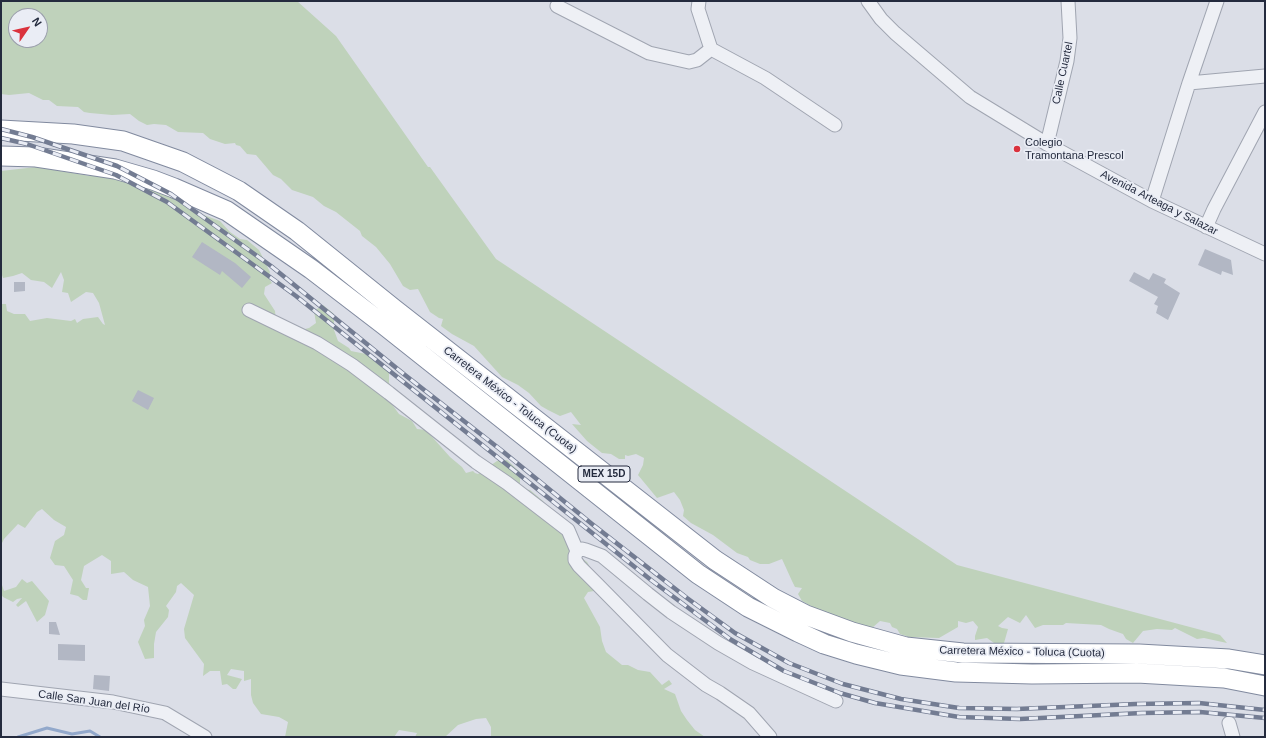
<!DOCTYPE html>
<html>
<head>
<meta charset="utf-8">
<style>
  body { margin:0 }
  #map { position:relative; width:1266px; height:738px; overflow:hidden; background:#dbdee7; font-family:Helvetica,sans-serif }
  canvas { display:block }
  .frame { position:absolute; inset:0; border:2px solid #242b3e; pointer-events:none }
  .north { position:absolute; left:8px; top:8px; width:40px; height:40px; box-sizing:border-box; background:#eaedf5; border:1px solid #9b9fac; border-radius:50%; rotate:56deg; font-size:11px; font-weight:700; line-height:16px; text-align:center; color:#242b3e }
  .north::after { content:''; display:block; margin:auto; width:14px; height:18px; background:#da323d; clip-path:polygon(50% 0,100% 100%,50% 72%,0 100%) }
</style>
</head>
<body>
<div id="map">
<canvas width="1266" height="738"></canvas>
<div class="frame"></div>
<div class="north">N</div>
</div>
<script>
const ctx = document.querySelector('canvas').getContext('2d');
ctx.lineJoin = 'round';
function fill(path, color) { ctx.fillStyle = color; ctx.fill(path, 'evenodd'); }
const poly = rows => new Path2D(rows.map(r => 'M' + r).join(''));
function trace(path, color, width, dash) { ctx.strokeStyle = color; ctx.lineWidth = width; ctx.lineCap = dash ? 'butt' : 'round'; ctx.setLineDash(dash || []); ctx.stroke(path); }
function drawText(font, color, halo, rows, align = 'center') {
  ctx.font = font + ' Helvetica,sans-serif'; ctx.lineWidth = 3.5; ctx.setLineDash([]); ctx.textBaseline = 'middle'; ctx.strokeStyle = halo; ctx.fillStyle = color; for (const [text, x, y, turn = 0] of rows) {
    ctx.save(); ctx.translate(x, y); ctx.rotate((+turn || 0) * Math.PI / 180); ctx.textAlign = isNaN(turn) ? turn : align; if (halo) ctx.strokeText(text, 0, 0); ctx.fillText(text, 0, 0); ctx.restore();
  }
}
fill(poly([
  [1,1,297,1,336,36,428,167,430,167,496,259,957,565,1220,635,1227,643,1204,638,1197,639,1175,628,1172,630,1157,629,1143,631,1133,643,1126,639,1123,634,1109,629,1101,625,1066,623,1063,625,1043,625,1035,628,1026,615,1020,623,1008,617,998,626,1002,628,1008,629,1004,643,994,643,987,638,975,640,975,636,978,627,973,621,966,623,958,621,958,627,939,638,909,637,900,634,897,629,892,627,890,623,880,621,872,628,832,618,802,601,798,594,802,588,795,587,792,581,782,559,769,564,760,564,750,560,748,557,737,553,713,535,691,523,683,516,684,510,680,500,674,492,657,498,638,475,643,465,644,458,636,454,628,456,625,455,625,459,619,459,611,454,602,453,587,441,572,424,581,425,571,412,560,416,548,410,541,406,529,393,518,385,502,377,474,346,452,334,441,326,443,319,439,318,430,312,418,289,410,290,403,286,390,264,376,247,362,236,360,231,336,212,324,206,313,197,292,190,281,179,273,175,256,155,247,154,240,146,236,145,235,143,225,144,210,139,203,133,178,132,166,125,154,124,147,125,139,121,130,114,112,115,90,113,84,112,78,107,57,106,49,100,43,100,29,93,9,95,1,94],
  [16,16,40,16,40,40,16,40],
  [36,167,90,176,110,175,180,199,193,211,220,221,230,232,240,239,247,240,259,250,270,272,268,277,272,283,265,287,264,294,275,311,276,320,301,330,309,328,316,323,314,311,323,305,334,314,334,330,338,341,349,348,351,351,366,354,376,358,389,371,389,383,392,387,386,396,399,414,412,421,417,429,426,430,450,457,462,467,466,473,473,471,475,473,478,474,497,461,507,460,520,472,520,484,523,489,530,490,543,501,555,524,566,536,575,553,587,562,597,579,594,591,588,592,584,598,600,627,602,641,606,652,622,665,628,665,638,670,650,672,662,685,669,680,672,684,664,689,675,694,681,711,687,720,695,730,705,737,491,737,491,727,486,718,476,719,458,725,445,737,415,737,417,733,399,730,394,737,285,737,288,722,279,717,261,714,253,703,251,695,251,679,244,681,244,671,231,669,227,675,242,679,236,689,233,689,227,684,222,685,220,671,210,671,203,676,204,664,185,638,184,629,194,595,181,583,177,586,176,592,166,606,169,610,168,617,156,632,154,644,154,658,145,659,138,642,145,626,144,620,150,606,148,587,133,580,124,572,111,574,111,561,102,555,84,566,81,580,86,588,89,588,87,600,83,600,78,596,70,594,73,580,64,566,55,565,50,558,55,541,64,535,66,527,54,520,42,509,37,512,25,528,18,524,4,539,1,545,1,304,6,304,7,311,14,314,25,314,30,321,47,318,71,321,75,319,77,323,83,319,98,317,103,324,105,325,99,303,93,293,86,292,71,302,68,293,62,292,64,280,61,272,52,288,44,282,31,280,22,273,13,276,3,278,1,272,1,171],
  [22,579,27,583,32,581,49,601,45,615,37,622,26,601,18,607,16,605,22,598,17,599,13,602,3,597,1,594,1,582,4,591,16,587]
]), '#bfd2bb');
trace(poly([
  [18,737,47,728,72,734,90,731,100,737]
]), '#92a8cb', 3);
fill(poly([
  [202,242,235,263,251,277,242,288,222,271,220,275,192,257],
  [1205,249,1231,260,1233,275,1222,271,1221,275,1198,265],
  [1134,272,1149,280,1153,273,1166,279,1164,283,1180,293,1168,320,1156,313,1158,306,1154,304,1158,297,1129,281],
  [14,282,25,282,25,291,14,292],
  [138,390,154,398,148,410,132,401],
  [49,622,56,622,60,635,49,634],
  [58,644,85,645,85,661,58,660],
  [94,675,110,676,109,691,93,689]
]), '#b2b7c4');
const minor = poly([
  [868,1,881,19,895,33,970,97,1047,144,1152,201,1265,254],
  [557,6,649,53,689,62,697,60,711,49,698,9,699,1],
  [711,49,765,78,835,125],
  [1189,83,1265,76],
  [1047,144,1067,61,1070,38,1068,1],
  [1152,201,1189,83,1217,1],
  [1206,227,1214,209,1265,112],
  [249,310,317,343,352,365,389,393,476,462,507,483,568,530,577,551,575,556,575,560,579,566,596,583,667,655,706,685,720,693,749,713,770,737],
  [577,551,582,549,586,550,602,556,648,594,671,612,718,643,753,663,836,701],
  [1,689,113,702,165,713,205,737],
  [1229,723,1233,737]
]);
const highway = poly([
  [1,130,73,134,123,141,183,162,239,191,297,231,394,309,715,560,773,598,806,615,852,632,906,647,963,653,1139,654,1229,659,1265,665],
  [1,156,36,157,115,169,153,180,174,188,227,211,311,269,384,325,698,574,748,607,798,632,824,644,856,654,901,665,956,672,1032,674,1137,673,1224,678,1265,686]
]);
trace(minor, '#a0a5b1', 15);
trace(highway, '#818a9f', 21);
trace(minor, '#eef0f5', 13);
trace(highway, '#fff', 19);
const rail = poly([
  [1,129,32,137,117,166,171,194,271,266,405,375,501,450,592,524,687,598,735,633,789,663,843,684,901,699,959,708,1017,709,1136,704,1199,703,1265,710],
  [1,138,27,144,116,175,167,202,296,296,651,580,730,639,784,671,840,693,875,703,959,717,1020,719,1142,713,1200,712,1265,718]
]);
trace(rail, '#737c92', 4.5);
trace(rail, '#eaedf5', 3, [9]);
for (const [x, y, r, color] of [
  [1017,149,4,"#da323d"]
]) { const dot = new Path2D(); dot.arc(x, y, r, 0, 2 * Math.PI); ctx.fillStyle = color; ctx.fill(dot); trace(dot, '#eaedf5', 1.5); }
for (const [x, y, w] of [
  [604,474,52]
]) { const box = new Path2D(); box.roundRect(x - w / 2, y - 8, w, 16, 3); ctx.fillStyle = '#eaedf5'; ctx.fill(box); trace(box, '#242b3e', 1); }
drawText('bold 10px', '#242b3e', null, [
  ["MEX 15D",604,474]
]);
drawText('11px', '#242b3e', '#eaedf5', [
  ["Calle Cuartel",1063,73,-78],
  ["Avenida Arteaga y Salazar",1159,203,27],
  ["Carretera México - Toluca (Cuota)",510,400,38],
  ["Carretera México - Toluca (Cuota)",1022,652,1],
  ["Calle San Juan del Río",94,702,8]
]);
drawText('11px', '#242b3e', '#eaedf5', [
  ["Colegio",1025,143],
  ["Tramontana Prescol",1025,156]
], 'left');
</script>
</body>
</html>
